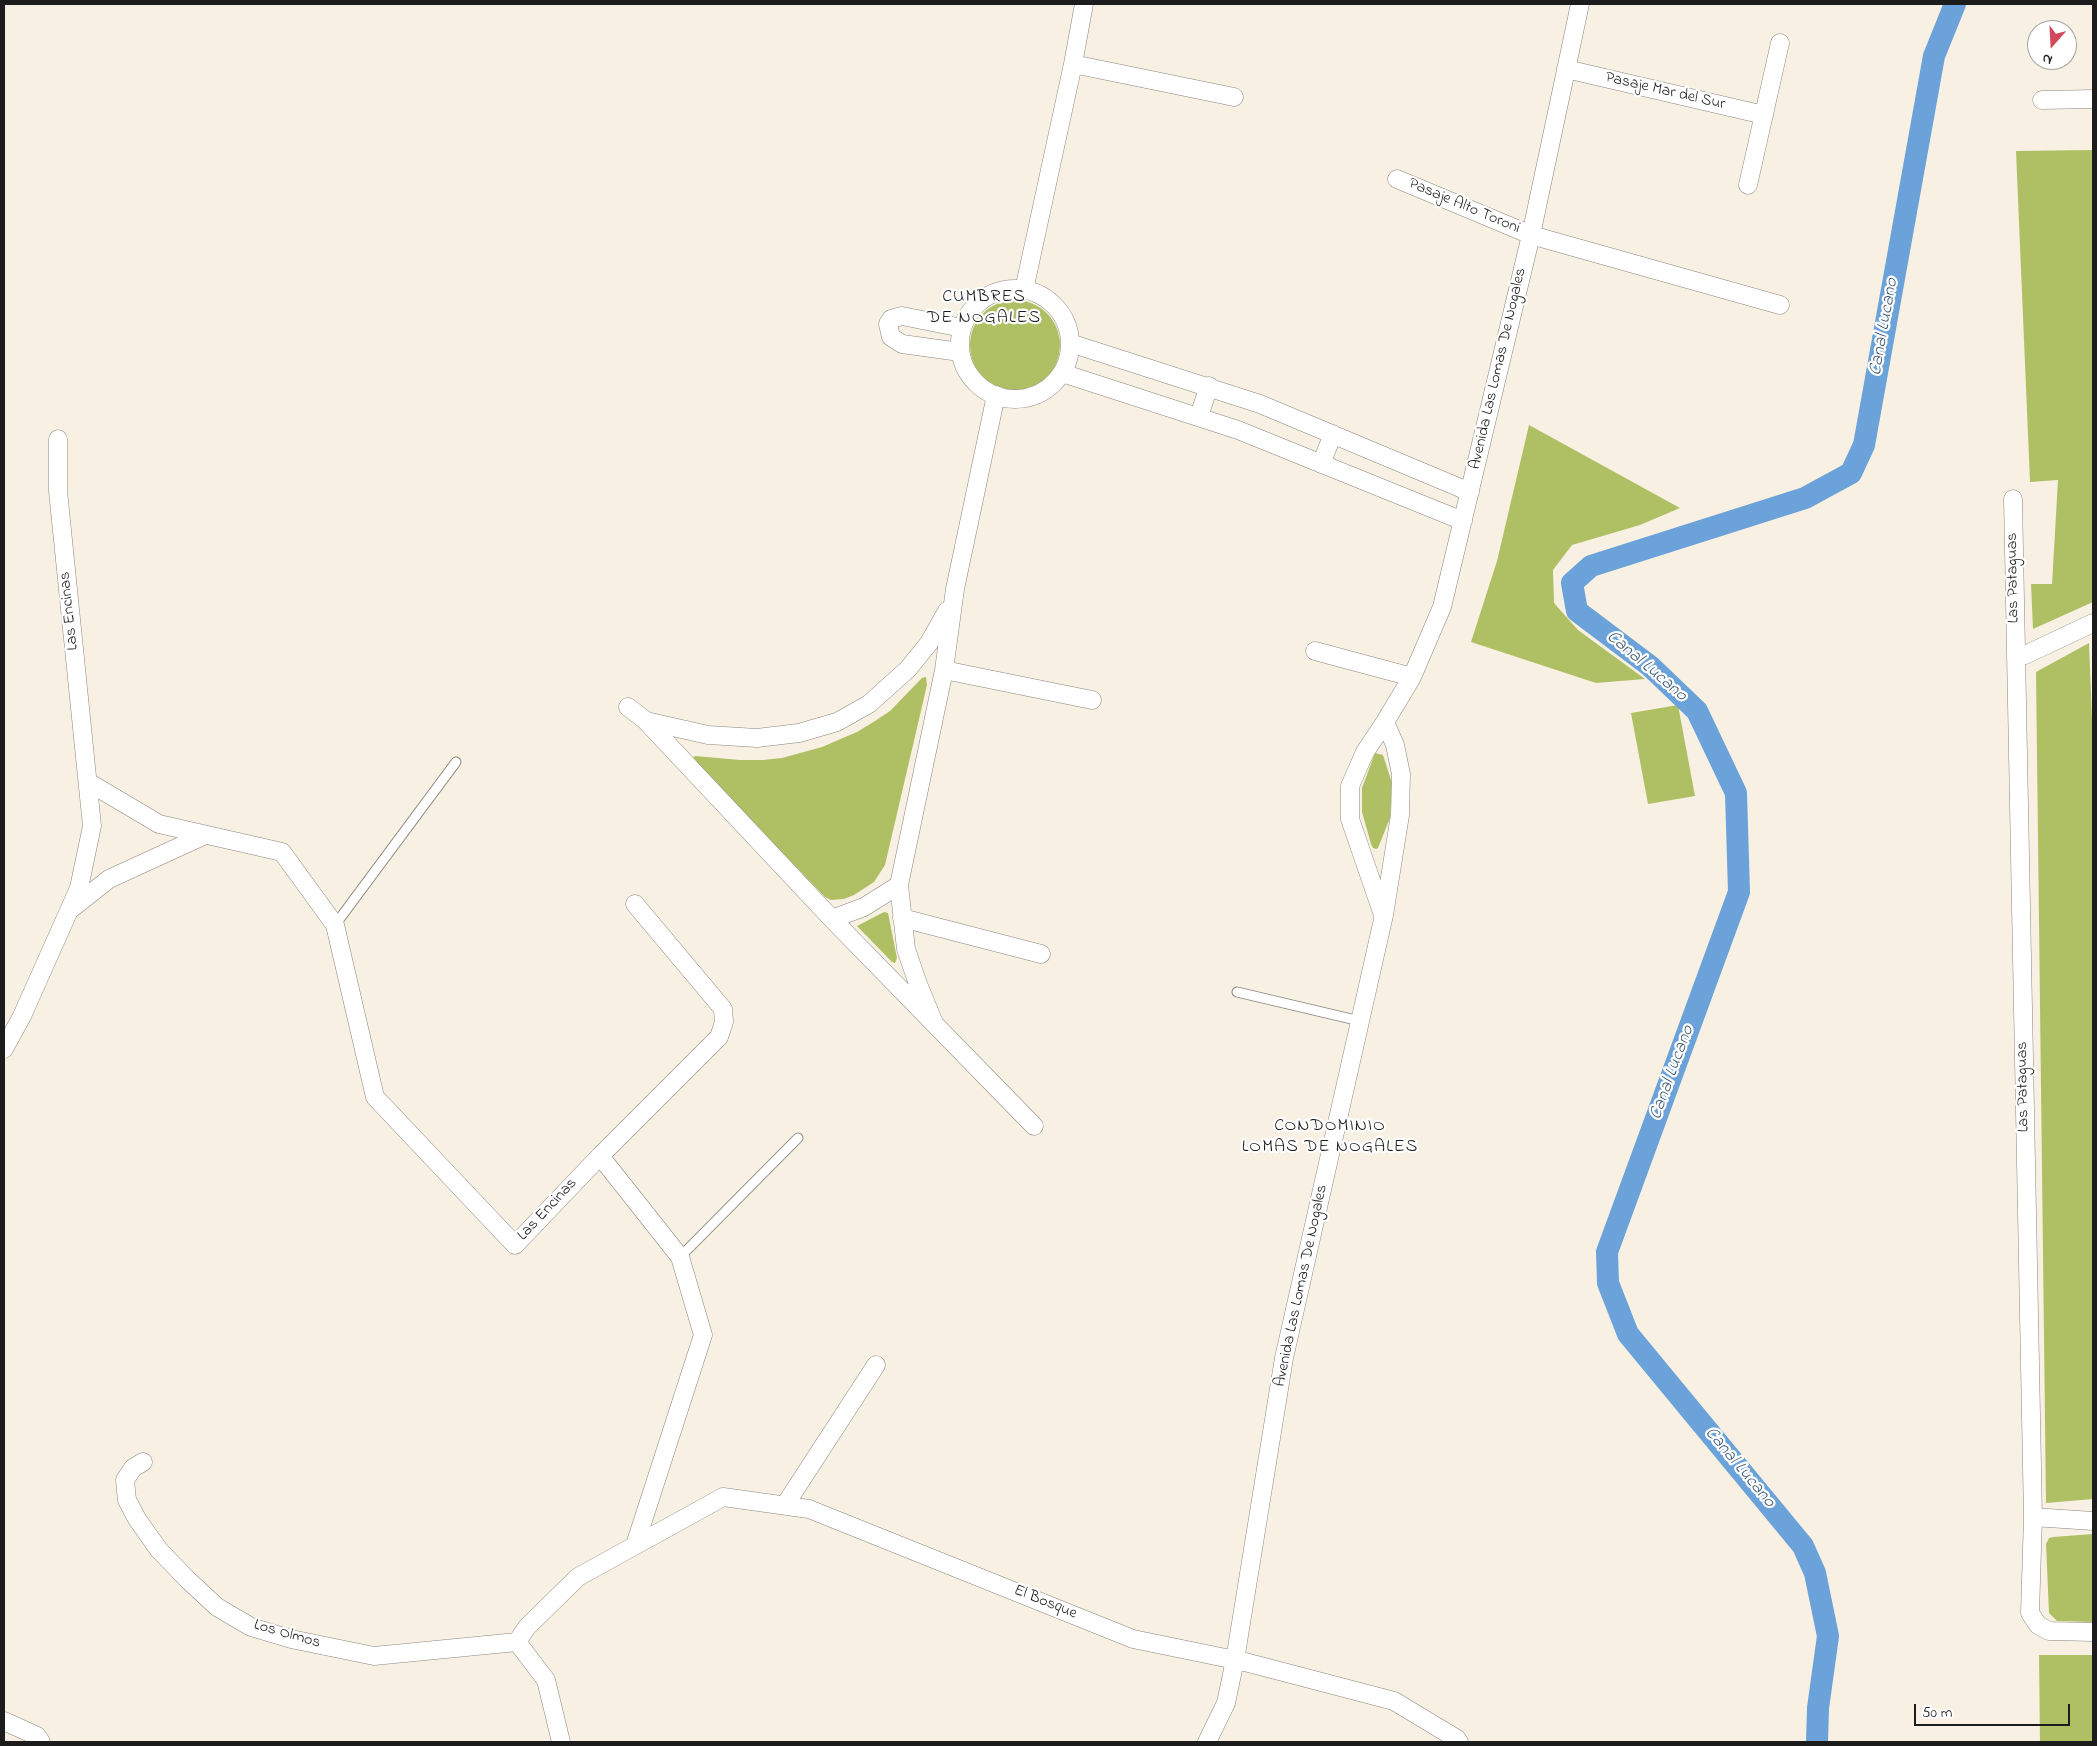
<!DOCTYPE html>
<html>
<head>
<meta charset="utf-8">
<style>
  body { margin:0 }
  #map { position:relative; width:2097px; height:1746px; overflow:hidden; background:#f8f0e2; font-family:"Indie Flower",sans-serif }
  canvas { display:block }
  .frame { position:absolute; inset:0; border:5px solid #1c1c1c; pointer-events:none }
  .north { position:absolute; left:2027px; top:20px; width:50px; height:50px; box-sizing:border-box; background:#fff; border:1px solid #a4a4a4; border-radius:50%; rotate:199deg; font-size:14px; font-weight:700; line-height:20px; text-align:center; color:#1c1c1c }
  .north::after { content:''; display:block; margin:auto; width:18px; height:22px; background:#d1495b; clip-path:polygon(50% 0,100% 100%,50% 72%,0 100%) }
  .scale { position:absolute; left:1914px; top:1704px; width:156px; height:22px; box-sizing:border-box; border:2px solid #1c1c1c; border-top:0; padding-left:6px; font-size:15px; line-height:18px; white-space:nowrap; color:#1c1c1c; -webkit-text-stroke:4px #fff; paint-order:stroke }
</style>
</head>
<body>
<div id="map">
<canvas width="2097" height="1746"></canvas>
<div class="frame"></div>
<div class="north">N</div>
<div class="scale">50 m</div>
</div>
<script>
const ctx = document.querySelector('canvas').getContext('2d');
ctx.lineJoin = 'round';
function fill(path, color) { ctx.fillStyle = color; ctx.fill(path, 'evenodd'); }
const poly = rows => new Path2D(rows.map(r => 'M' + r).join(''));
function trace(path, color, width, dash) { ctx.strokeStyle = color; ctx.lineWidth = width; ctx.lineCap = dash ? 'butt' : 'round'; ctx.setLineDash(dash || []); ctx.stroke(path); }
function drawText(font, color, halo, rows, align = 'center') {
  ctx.font = font + ' "Indie Flower",sans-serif'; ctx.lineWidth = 4.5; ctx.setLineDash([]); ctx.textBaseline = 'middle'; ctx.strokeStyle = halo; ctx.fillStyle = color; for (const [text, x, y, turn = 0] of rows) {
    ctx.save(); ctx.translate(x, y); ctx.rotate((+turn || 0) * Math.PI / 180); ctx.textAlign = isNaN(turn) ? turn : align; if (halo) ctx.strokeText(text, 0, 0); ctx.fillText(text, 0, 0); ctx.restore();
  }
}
fill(poly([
  [2093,150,2093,602,2033,629,2031,584,2052,584,2058,480,2030,482,2016,151],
  '970 345a45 45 0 1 1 90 0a45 45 0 1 1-90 0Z',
  [1529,425,1680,508,1640,525,1572,545,1553,570,1554,603,1578,630,1645,679,1596,683,1471,642,1497,561],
  [2089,643,2093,745,2093,1499,2046,1503,2036,672],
  [926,677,927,685,885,865,874,882,854,895,844,899,831,900,825,897,692,759,695,756,740,760,763,760,782,758,822,747,857,732,875,721,890,711,922,678],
  [1678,705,1695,796,1648,804,1631,713],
  [1375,753,1383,755,1392,783,1390,818,1378,848,1376,849,1373,848,1371,844,1362,812,1362,788],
  [884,912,888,913,897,958,895,963,892,962,857,926],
  [2093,1534,2093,1622,2057,1621,2049,1613,2046,1544,2049,1538,2053,1537],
  [2039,1655,2093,1655,2093,1742,2040,1742]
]), '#afc064');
trace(poly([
  [1817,1742,1818,1708,1828,1636,1815,1573,1803,1546,1628,1334,1608,1283,1607,1252,1739,892,1736,793,1697,711,1650,666,1577,611,1572,583,1591,566,1805,498,1851,473,1864,445,1934,56,1955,4]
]), '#6aa2d9', 22);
const service = poly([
  [335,925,456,762],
  [1237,992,1360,1021],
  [680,1257,798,1138]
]);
const minor = poly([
  [1073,64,1234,97],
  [1566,69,1764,115],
  [2042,100,2093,99],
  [1397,179,1531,235,1780,305],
  [1748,185,1780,43],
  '960 344a55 55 0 1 1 110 0a55 55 0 1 1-110 0Z',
  [1024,290,1073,64,1084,4],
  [1070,343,1260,404,1470,492],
  [960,352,902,344,891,337,888,324,891,319,902,316,962,328],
  [1062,373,1238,430,1463,521],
  [1199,416,1209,386],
  [1321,464,1333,434],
  [2013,499,2033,1517,2030,1613,2038,1625,2049,1631,2093,1632],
  [1315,651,1412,677],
  [2016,656,2025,655,2093,623],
  [944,670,1092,700],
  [628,707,645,720,832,919,1034,1126],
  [646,721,708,735,757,738,799,733,837,722,869,704,908,669,929,643,947,611],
  [88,782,159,824,282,852,335,925,375,1097,515,1245,600,1156,680,1257,703,1335,635,1545],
  [71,909,109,879,205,835],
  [1383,915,1350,819,1350,786,1365,752,1385,722,1412,677,1442,607,1531,235,1580,4],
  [902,918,1041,954],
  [832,919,864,907,899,885],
  [934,1023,918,984,906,949,899,885,944,670,955,589,996,395],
  [4,1049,22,1016,79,888,92,826,58,491,58,439],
  [600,1156,719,1037,724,1022,723,1009,635,904],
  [143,1462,133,1468,125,1480,127,1500,137,1519,159,1550,188,1580,217,1607,251,1627,291,1639,374,1656,517,1642],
  [785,1505,876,1365],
  [2033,1517,2093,1521],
  [4,1721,37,1736,41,1742],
  [561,1742,546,1680,517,1642,527,1627,578,1577,723,1497,809,1509,1133,1639,1245,1662,1394,1701,1457,1739,1459,1742],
  [1207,1742,1226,1703,1235,1660,1284,1358,1384,915,1400,815,1401,774,1395,745,1385,722]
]);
trace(service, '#8a867f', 11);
trace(minor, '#8a867f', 19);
trace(service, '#fff', 9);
trace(minor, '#fff', 18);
drawText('16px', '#1c1c1c', '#fff', [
  ["Pasaje Mar del Sur",1665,92,13],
  ["Pasaje Alto Toroni",1464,207,23],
  ["Avenida Las Lomas De Nogales",1499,369,-77],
  ["Las Pataguas",2014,578,-91],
  ["Las Encinas",70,611,-96],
  ["Las Pataguas",2024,1087,-91],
  ["Las Encinas",548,1210,-47],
  ["Avenida Las Lomas De Nogales",1302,1286,-78],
  ["El Bosque",1045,1603,22],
  ["Los Olmos",287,1635,16]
]);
ctx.letterSpacing = '1px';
drawText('18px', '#1c1c1c', '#fff', [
  ["CUMBRES",984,298],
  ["DE NOGALES",984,319],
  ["CONDOMINIO",1330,1127],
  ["LOMAS DE NOGALES",1330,1148]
]);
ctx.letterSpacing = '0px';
drawText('italic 18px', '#435f7a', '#fff', [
  ["Canal Lucano",1885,327,-80],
  ["Canal Lucano",1646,667,40],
  ["Canal Lucano",1673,1073,-70],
  ["Canal Lucano",1739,1468,50]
]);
</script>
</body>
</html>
